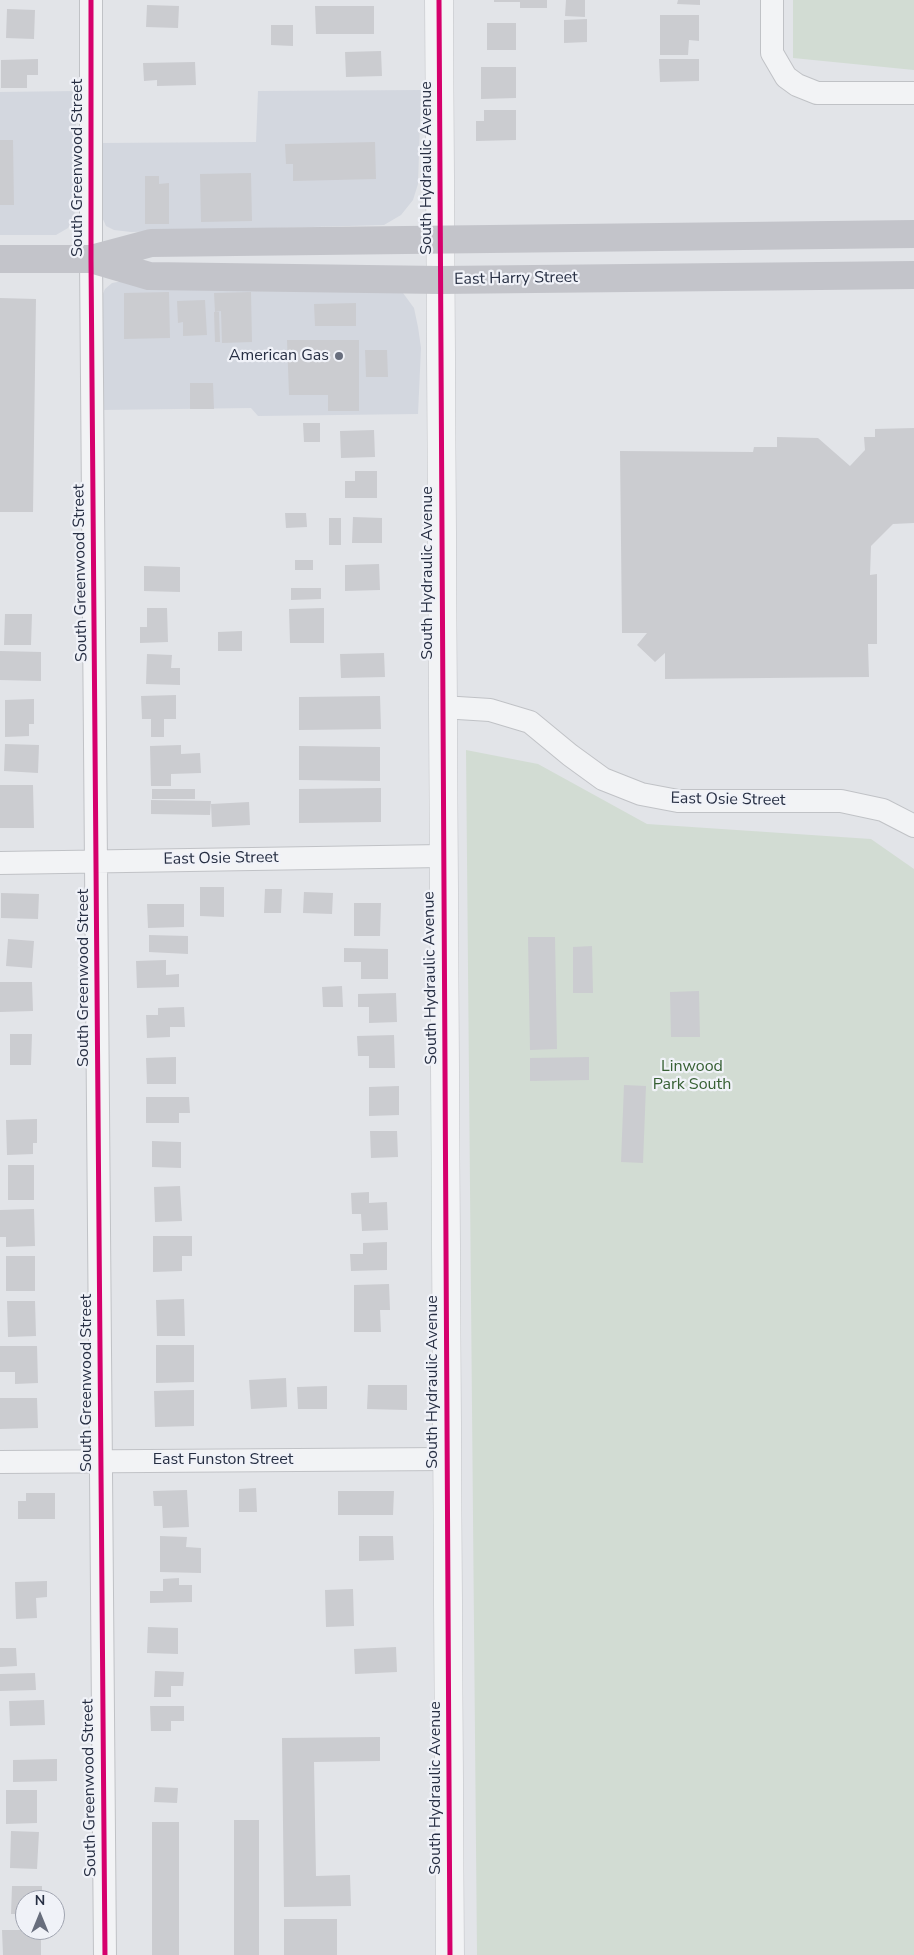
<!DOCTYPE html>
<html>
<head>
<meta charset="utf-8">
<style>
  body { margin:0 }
  #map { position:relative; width:914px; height:1955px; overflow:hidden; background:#e2e4e8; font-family:"Nunito Sans",sans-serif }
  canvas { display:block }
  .north { position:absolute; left:15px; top:1890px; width:50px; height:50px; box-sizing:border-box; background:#f0f2f8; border:1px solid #a0a4b0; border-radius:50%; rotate:0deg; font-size:14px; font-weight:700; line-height:20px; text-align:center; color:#272f43 }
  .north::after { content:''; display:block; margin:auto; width:18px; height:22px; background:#686e7d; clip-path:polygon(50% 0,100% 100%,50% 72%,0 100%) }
</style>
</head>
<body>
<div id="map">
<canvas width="914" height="1955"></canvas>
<div class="north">N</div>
</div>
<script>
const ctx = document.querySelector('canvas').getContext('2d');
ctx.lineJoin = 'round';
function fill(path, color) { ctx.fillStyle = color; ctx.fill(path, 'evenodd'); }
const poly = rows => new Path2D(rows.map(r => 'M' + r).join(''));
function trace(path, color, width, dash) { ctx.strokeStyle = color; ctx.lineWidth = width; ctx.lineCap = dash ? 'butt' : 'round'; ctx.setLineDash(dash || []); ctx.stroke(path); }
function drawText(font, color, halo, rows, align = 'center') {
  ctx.font = font + ' "Nunito Sans",sans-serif'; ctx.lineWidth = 4.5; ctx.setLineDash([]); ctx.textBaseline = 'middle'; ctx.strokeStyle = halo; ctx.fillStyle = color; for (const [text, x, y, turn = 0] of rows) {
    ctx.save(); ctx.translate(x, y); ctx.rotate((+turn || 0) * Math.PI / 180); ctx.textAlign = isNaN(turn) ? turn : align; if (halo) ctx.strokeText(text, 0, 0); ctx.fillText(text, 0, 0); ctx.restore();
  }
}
fill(poly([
  [421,90,418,184,413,200,401,215,384,225,131,232,114,230,106,226,102,217,100,143,256,142,258,91],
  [76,91,76,207,73,219,68,228,56,235,0,235,0,92],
  [123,281,383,288,403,293,414,308,418,327,421,348,418,414,258,416,251,408,102,410,101,298,105,289,112,283]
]), '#d3d7df');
fill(poly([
  [793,0,914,0,914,70,793,58],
  [466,750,538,764,647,824,871,839,914,869,914,1955,477,1955]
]), '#d2dcd3');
fill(poly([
  [494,0,547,0,547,8,520,8,520,2,494,2],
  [566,0,585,0,585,17,565,16],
  [678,0,700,0,700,5,677,4],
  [147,5,179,6,178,28,146,27],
  [315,6,374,6,374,34,316,34],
  [7,9,35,10,34,39,6,38],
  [660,15,699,15,699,41,689,40,688,55,660,55],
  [587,19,587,42,564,43,564,20],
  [487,23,516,23,516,50,487,50],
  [271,25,293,25,293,46,271,45],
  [381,51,382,76,346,77,345,52],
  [38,59,38,75,27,75,27,88,1,88,1,60],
  [659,59,699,59,699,81,660,82],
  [195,62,196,85,157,86,157,80,144,81,143,63],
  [481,67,516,67,516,98,481,99],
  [484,110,516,110,516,140,476,141,476,121,484,121],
  [0,140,13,140,14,205,0,205],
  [375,142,376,179,293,181,293,164,286,164,285,144],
  [251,173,252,221,201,222,200,174],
  [145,176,159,176,159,184,169,183,169,224,145,224],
  [169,292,170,338,124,339,124,293],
  [251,292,252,342,222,343,221,311,215,312,214,293],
  [0,298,36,299,33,512,0,512],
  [205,300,207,335,183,336,183,322,178,323,177,301],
  [356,303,356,326,315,326,314,304],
  [214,312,219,312,220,342,215,342],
  [287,340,359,340,359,411,328,411,328,395,289,395],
  [365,350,387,350,388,377,366,377],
  [190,383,213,383,214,409,190,409],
  [303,423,320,423,320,442,304,442],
  [914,428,914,523,893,524,871,546,870,575,877,574,877,644,868,644,869,677,665,679,665,653,655,662,637,645,647,633,622,633,620,451,753,452,754,447,777,447,777,437,818,438,850,466,865,450,864,437,875,437,875,429],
  [374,430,375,457,341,458,340,431],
  [355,471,377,471,377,498,345,498,345,481,355,481],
  [285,513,306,513,307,527,286,528],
  [353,517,382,518,382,543,352,543],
  [329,518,341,518,341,545,329,545],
  [295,560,313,560,313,570,295,570],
  [379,564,380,590,345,591,345,565],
  [144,566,180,567,180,592,144,591],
  [291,588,321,588,321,599,291,600],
  [147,608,167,608,168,642,140,643,140,627,147,627],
  [324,608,324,643,290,643,289,609],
  [5,614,32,614,31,645,4,645],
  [242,631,242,651,218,651,218,632],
  [0,651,41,652,41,681,0,680],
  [384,653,385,677,341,678,340,654],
  [147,654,172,655,171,668,180,668,180,685,146,684],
  [176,695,176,719,164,719,164,737,151,737,151,719,142,719,141,696],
  [380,696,381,729,299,730,299,697],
  [34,699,34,724,29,724,29,736,5,737,5,700],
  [5,744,39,745,38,773,4,771],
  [181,745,181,754,200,753,201,773,171,774,171,786,151,786,150,746],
  [299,746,380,747,380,781,299,780],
  [0,785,33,785,34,828,0,828],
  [381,788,381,822,299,823,299,789],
  [152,789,195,789,195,799,152,799],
  [151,800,211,801,210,815,151,814],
  [249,802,250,825,212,827,211,804],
  [200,887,224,887,224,917,200,916],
  [265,889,282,889,281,913,264,913],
  [304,892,333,893,332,914,303,913],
  [1,893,39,894,38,919,1,918],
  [354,903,381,903,380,936,354,936],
  [147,904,184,904,184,927,148,928],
  [149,935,188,936,188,954,149,952],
  [528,937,555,937,557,1049,530,1050],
  [8,939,34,941,32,968,6,966],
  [592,946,593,993,573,993,573,947],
  [344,948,388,949,388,979,361,979,361,962,344,962],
  [166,960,166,975,179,974,179,987,137,988,136,961],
  [0,982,32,982,33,1011,0,1012],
  [342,986,343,1007,323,1007,322,987],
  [699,991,700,1037,671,1037,670,992],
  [396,993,397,1022,369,1023,369,1007,358,1007,358,994],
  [184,1007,185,1027,170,1027,170,1037,147,1038,146,1015,158,1015,158,1008],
  [10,1034,32,1034,31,1065,10,1065],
  [394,1035,395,1068,369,1068,369,1056,358,1056,357,1036],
  [176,1057,176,1084,147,1084,146,1058],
  [589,1057,589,1080,530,1081,530,1058],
  [624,1085,646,1086,643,1163,621,1162],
  [399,1086,399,1115,369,1116,369,1087],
  [146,1097,189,1097,190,1113,179,1113,179,1123,146,1123],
  [37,1119,37,1143,33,1143,33,1154,7,1155,6,1120],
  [370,1131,397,1131,398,1157,371,1158],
  [152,1141,181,1142,181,1168,152,1167],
  [8,1165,34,1165,34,1200,8,1200],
  [180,1186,182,1221,155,1222,154,1187],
  [369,1192,369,1203,387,1202,388,1230,362,1231,361,1214,352,1214,351,1193],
  [34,1209,35,1246,6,1247,6,1237,0,1237,0,1210],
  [153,1236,192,1236,192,1256,182,1256,182,1271,153,1272],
  [387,1242,387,1270,351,1271,350,1254,363,1254,363,1243],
  [6,1256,35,1256,35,1291,6,1291],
  [389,1284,390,1310,380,1310,381,1332,354,1332,354,1285],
  [184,1299,185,1336,157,1336,156,1300],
  [7,1301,35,1301,36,1336,8,1337],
  [156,1345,194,1345,194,1382,156,1383],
  [0,1346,37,1346,38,1383,15,1384,15,1372,0,1372],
  [286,1378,287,1407,251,1409,249,1380],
  [368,1385,407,1385,407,1410,367,1409],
  [327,1386,327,1409,298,1409,297,1387],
  [194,1390,194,1426,155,1427,154,1391],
  [0,1398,37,1398,38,1428,0,1429],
  [256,1488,257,1512,239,1512,239,1489],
  [187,1490,189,1527,163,1528,162,1506,154,1506,153,1491],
  [338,1491,394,1491,393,1515,338,1515],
  [26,1493,55,1493,55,1519,18,1519,18,1501,26,1501],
  [160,1536,187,1537,186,1547,201,1548,201,1573,160,1572],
  [359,1536,393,1536,394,1560,359,1561],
  [179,1578,179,1585,192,1585,192,1602,150,1603,150,1591,163,1591,163,1579],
  [47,1581,47,1597,36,1598,37,1618,16,1619,15,1582],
  [353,1589,354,1626,326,1627,325,1590],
  [148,1627,178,1628,178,1654,147,1653],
  [396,1647,397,1672,355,1674,354,1649],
  [0,1648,16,1648,17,1666,0,1667],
  [155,1671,184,1672,183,1686,171,1686,171,1697,154,1697],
  [35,1673,36,1690,0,1691,0,1674],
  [44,1700,45,1725,10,1726,9,1701],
  [150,1706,184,1706,184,1721,171,1721,171,1731,151,1731],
  [380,1737,380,1761,314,1762,316,1876,350,1875,351,1906,284,1907,282,1738],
  [57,1759,57,1781,13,1782,13,1760],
  [155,1787,178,1788,177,1803,154,1802],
  [6,1790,37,1790,37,1823,6,1824],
  [234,1820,259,1820,259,1955,234,1955],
  [152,1822,179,1822,179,1955,152,1955],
  [11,1831,39,1832,37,1869,10,1868],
  [12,1886,42,1886,42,1900,25,1900,25,1914,11,1914],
  [284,1919,337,1919,337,1955,284,1955],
  [2,1930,41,1930,41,1955,3,1955]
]), '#cbccd0');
const minor = poly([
  [91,0,91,259,105,1955],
  [772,0,772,53,786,77,797,85,817,93,914,93],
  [442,707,490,710,530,722,570,755,603,779,641,794,678,801,841,801,883,810,914,826],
  [0,863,442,856],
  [0,1462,446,1459]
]);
const tertiary = poly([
  [439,0,450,1955]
]);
trace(minor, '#c0c2c6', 24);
trace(tertiary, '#c0c2c6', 29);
trace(minor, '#f2f3f5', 22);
trace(tertiary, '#f2f3f5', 28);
trace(poly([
  [0,259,91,259,151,243,914,234],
  [91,259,149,276,440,280,914,275]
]), '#c3c4ca', 28);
trace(poly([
  [91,0,91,259,105,1955],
  [439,0,450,1955]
]), '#d6006c', 5);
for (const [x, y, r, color] of [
  [339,356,5,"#686e7d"]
]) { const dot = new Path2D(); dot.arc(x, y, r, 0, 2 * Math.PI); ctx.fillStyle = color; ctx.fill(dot); trace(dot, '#f0f2f8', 2); }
drawText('16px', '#272f43', '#f0f2f8', [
  ["South Greenwood Street",78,168,-90],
  ["South Hydraulic Avenue",427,168,-90],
  ["East Harry Street",516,279,-1],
  ["South Greenwood Street",81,573,-91],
  ["South Hydraulic Avenue",428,573,-90],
  ["East Osie Street",728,800,1],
  ["East Osie Street",221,859,-1],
  ["South Greenwood Street",84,978,-90],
  ["South Hydraulic Avenue",431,978,-91],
  ["South Hydraulic Avenue",433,1382,-90],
  ["South Greenwood Street",87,1383,-90],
  ["East Funston Street",223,1460],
  ["South Greenwood Street",90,1788,-91],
  ["South Hydraulic Avenue",436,1788,-90]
]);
drawText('16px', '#272f43', '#f0f2f8', [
  ["American Gas",329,356]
], 'right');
drawText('16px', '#376034', '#f0f2f8', [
  ["Linwood",692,1067],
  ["Park South",692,1085]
]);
</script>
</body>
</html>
